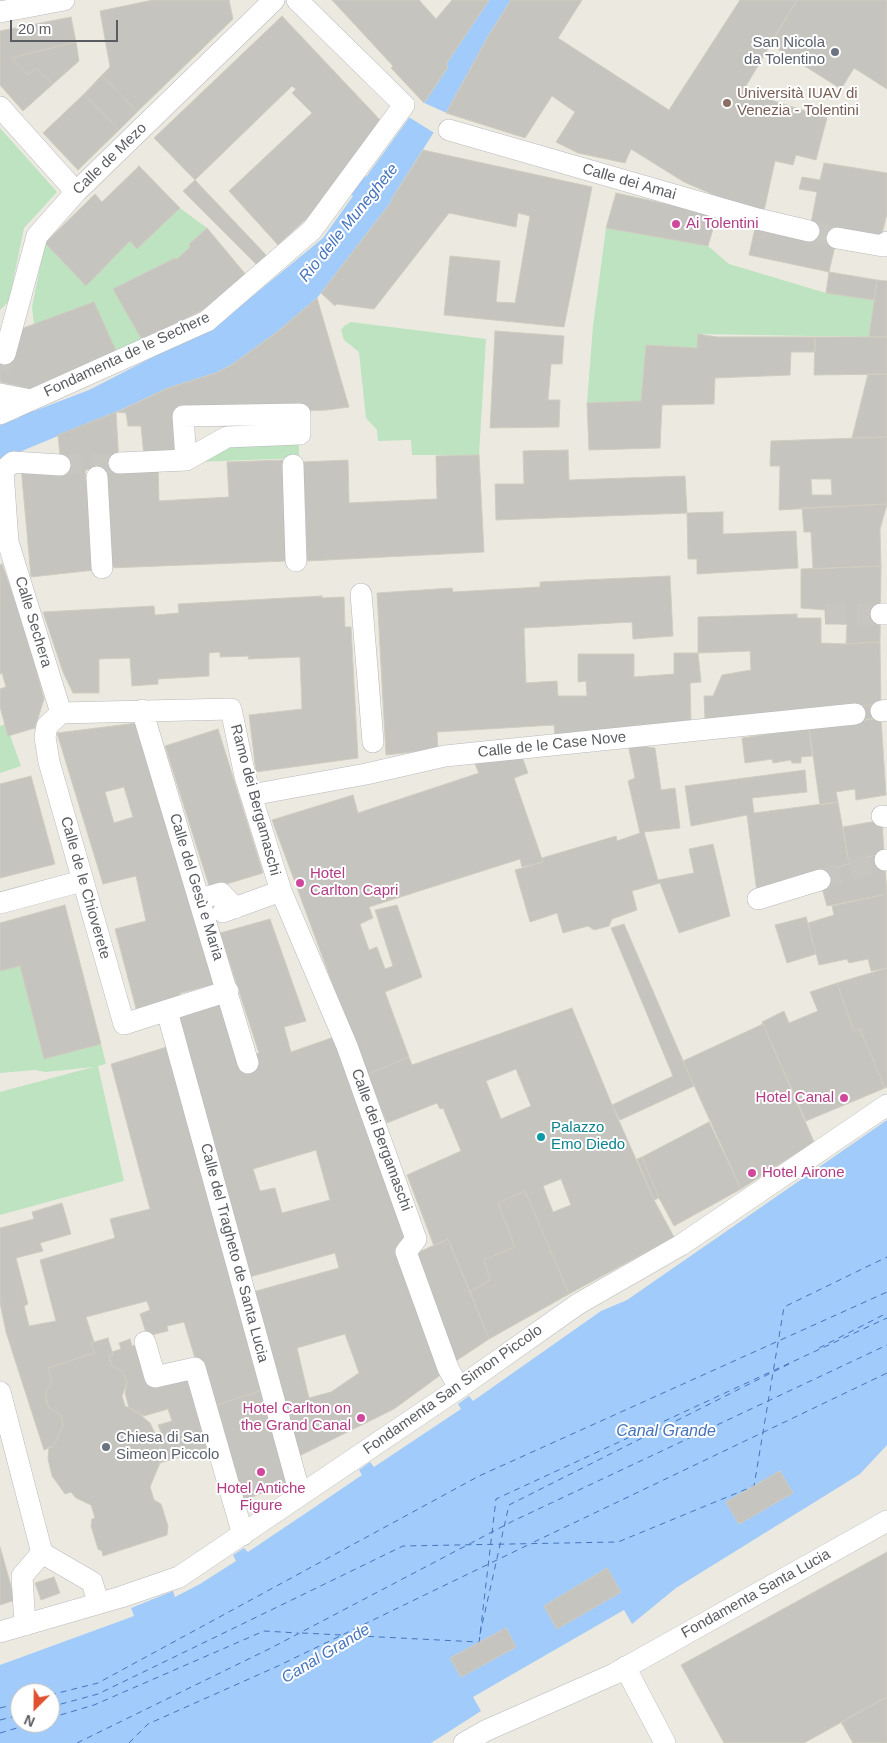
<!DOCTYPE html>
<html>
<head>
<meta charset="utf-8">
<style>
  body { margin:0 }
  #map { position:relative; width:887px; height:1743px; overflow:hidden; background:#eceae0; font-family:Arial,sans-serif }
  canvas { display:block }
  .north { position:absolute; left:10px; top:1683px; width:50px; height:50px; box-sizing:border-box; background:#fff; border:1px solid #bdbec0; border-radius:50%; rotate:203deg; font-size:14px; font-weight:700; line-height:20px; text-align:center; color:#595c61 }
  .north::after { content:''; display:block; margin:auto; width:18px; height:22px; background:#e15031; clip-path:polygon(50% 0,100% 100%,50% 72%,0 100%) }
  .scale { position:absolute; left:10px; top:20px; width:108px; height:22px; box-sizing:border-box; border:2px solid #595c61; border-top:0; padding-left:6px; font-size:15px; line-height:18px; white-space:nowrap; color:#595c61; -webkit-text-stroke:4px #fff; paint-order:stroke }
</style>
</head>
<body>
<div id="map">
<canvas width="887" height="1743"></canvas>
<div class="north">N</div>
<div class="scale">20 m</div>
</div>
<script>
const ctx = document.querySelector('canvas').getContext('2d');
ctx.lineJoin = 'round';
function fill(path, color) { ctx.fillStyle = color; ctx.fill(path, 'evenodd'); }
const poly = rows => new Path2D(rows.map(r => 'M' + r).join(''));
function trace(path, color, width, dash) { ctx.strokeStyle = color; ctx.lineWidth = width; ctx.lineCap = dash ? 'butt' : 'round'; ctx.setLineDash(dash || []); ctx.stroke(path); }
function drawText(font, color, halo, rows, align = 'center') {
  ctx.font = font + ' Arial,sans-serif'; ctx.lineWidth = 4; ctx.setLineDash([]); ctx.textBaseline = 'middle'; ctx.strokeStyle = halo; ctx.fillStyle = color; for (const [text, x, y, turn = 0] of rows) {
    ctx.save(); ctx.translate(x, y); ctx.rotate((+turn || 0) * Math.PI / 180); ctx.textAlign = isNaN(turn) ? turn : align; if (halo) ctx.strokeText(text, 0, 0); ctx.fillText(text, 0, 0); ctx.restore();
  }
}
fill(poly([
  [0,128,57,192,24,228,9,301,0,310],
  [180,208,207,228,189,244,190,247,176,260,175,258,114,289,142,340,117,353,34,324,32,307,45,243,86,286,130,241,137,249],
  [606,228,708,246,729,264,826,293,874,300,869,337,698,334,697,348,646,345,641,401,587,403,593,326],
  [351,322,486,339,479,455,412,455,411,440,378,441,377,430,366,418,359,352,344,340,341,330,344,326],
  [299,438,299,458,198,462,228,440],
  [6,724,21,766,0,773,0,726],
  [20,966,44,1059,101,1044,106,1064,98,1066,124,1181,0,1215,0,1092,93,1067,46,1072,34,1070,0,1073,0,971]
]), '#bde3c1');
fill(poly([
  [489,0,511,0,490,33,446,113,391,200,392,201,317,298,277,332,233,364,216,373,168,388,116,412,0,460,0,424,19,418,19,413,32,407,34,411,89,390,221,322,323,238,353,196,350,193,362,175,366,177,409,118,424,103,448,67,446,64],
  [887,1120,887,1445,860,1474,676,1588,632,1624,624,1610,473,1697,481,1711,431,1743,0,1743,0,1665,134,1616,131,1608,173,1591,175,1597,200,1584,236,1561,233,1555,244,1548,248,1552,309,1511,362,1475,359,1470,370,1462,374,1467,461,1409,458,1404,469,1396,473,1401,601,1311,627,1300],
  [20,1693,50,1693,50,1723,20,1723]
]), '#a1cbfb');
fill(poly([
  [422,102,449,114,436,134,407,116]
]), '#eceae0');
trace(poly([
  [819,1348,887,1313],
  [534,1542,887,1373],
  [302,1633,478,1642],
  [480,1634,509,1505,789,1364],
  [479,1643,496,1499,887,1318],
  [50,1695,98,1683,479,1476,887,1292],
  [50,1707,98,1694,403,1546,618,1542,754,1486,784,1307,887,1257],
  [0,1708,20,1703],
  [50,1718,94,1705,264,1631,298,1633],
  [0,1720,20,1715],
  [0,1733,34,1723],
  [77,1743,271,1648,513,1521,887,1345],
  [129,1743,148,1724,278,1666,530,1544]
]), '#4574bd', 1, [6, 5]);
const building = poly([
  [153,0,229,0,233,19,137,112,102,75,110,67,100,11,153,0],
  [332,0,419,0,436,19,452,0,489,0,446,64,448,67,424,103,391,68,393,66,332,0],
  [511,0,582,0,558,38,669,110,740,0,797,0,743,91,827,118,816,160,796,155,793,165,775,161,764,211,735,204,684,182,631,149,625,163,578,153,556,142,575,112,552,96,525,138,446,113,490,33,511,0],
  [797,0,887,0,887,89,854,68,841,89,770,44,797,0],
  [282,16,382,122,333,194,278,245,229,191,312,113,292,93,296,89,292,86,195,180,154,138,282,16],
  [71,17,76,42,11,58,28,75,36,68,53,84,23,111,0,85,0,31,71,17],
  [76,42,79,61,53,84,36,68,28,75,11,58,76,42],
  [102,75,137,112,119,130,84,94,102,75],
  [84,94,119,130,78,170,43,133,84,94],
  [423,150,592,187,564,327,444,315,450,256,500,261,496,302,515,303,530,216,518,213,516,227,449,213,374,309,336,304,335,306,321,293,392,201,391,200,423,150],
  [824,163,887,173,887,214,881,238,811,223,817,192,799,189,802,177,820,180,824,163],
  [139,166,180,208,137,249,130,241,86,286,45,243,95,194,102,202,139,166],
  [195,180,267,256,258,266,183,191,195,180],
  [616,193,717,215,708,246,606,228,616,193],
  [811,223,839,229,835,246,808,238,811,223],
  [207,228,247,276,211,306,142,340,113,289,175,258,176,260,190,247,189,244,207,228],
  [755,228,808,238,835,246,829,272,749,255,755,228],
  [829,272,877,280,874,300,826,293,829,272],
  [877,280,887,281,887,337,869,337,877,280],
  [317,298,349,407,327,410,180,414,184,454,144,457,141,426,128,426,126,413,117,412,168,388,216,373,233,364,277,332,317,298],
  [94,302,117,353,35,390,0,382,0,353,18,330,94,302],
  [495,331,564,336,562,364,551,364,548,400,560,400,559,427,490,428,495,331],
  [698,334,717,337,815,337,815,352,791,352,790,375,715,378,714,404,662,405,660,448,589,450,587,403,641,401,646,345,697,348,698,334],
  [815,337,887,337,887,374,814,375,815,337],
  [868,374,887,374,887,437,852,438,868,374],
  [116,412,119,463,158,464,159,501,229,497,227,462,283,460,287,561,109,568,105,468,85,470,87,489,91,490,95,570,31,577,21,467,61,467,58,435,116,412],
  [887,437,887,504,779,510,780,466,770,466,771,441,887,437],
  [811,479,831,479,832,495,812,495,811,479],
  [568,450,569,480,685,476,687,513,496,520,495,484,524,484,523,451,568,450],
  [479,455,484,552,307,561,303,462,348,460,349,503,437,499,436,456,479,455],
  [887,504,880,529,881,566,813,569,811,532,804,532,802,508,887,504],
  [723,512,723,534,796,531,798,568,697,574,697,559,688,559,687,513,723,512],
  [2,564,26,631,44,699,35,728,8,736,0,707,0,689,6,687,2,673,0,674,0,565,2,564],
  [881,566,880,642,846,644,847,624,840,624,840,618,825,618,825,610,801,608,801,569,881,566],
  [670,576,673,636,633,639,632,622,524,628,526,683,557,681,558,696,587,696,586,681,578,682,578,654,634,654,634,677,674,674,674,653,698,653,701,682,690,683,691,722,555,736,554,725,437,732,438,749,386,755,377,593,452,588,453,592,540,587,540,582,670,576],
  [322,596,322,598,344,597,345,627,351,627,358,758,256,772,249,715,302,709,300,657,248,659,249,656,220,657,220,652,209,653,209,676,158,679,158,684,132,686,130,658,99,659,99,693,73,693,63,672,43,612,154,606,155,615,179,613,178,604,322,596],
  [797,614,797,618,821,618,821,643,846,644,880,642,881,704,705,720,704,696,713,696,722,675,751,670,750,651,698,653,698,617,797,614],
  [881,704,881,718,857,720,853,707,881,704],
  [881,718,886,795,856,800,855,789,836,792,838,802,820,805,809,728,881,718],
  [137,723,216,984,181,993,171,1007,138,1016,115,929,146,921,136,876,103,884,57,733,137,723],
  [124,787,133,817,114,823,105,792,124,787],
  [809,728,812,756,801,757,801,763,792,763,791,760,773,763,772,759,745,763,742,738,809,728],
  [218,729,263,873,210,889,165,746,218,729],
  [628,744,655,748,661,790,675,788,680,828,644,832,658,880,694,873,689,849,713,844,730,916,679,933,660,883,632,891,637,910,612,919,609,926,594,930,588,926,563,933,557,913,530,922,515,870,543,862,542,858,616,836,617,841,640,833,628,781,635,778,628,744],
  [521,754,528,773,514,778,543,862,522,867,520,859,369,907,373,918,360,924,369,950,377,947,385,969,393,966,375,910,397,905,422,977,385,992,409,1057,366,1075,272,820,353,795,358,813,479,773,474,762,521,754],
  [805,770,807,792,752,798,754,813,838,802,849,864,757,893,747,815,691,826,685,786,805,770],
  [31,776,55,864,0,878,0,784,31,776],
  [882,820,884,852,849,864,843,827,882,820],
  [884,852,887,894,827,906,818,874,884,852],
  [887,894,887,968,871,971,868,959,849,963,847,959,819,965,808,923,834,915,832,906,887,894],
  [65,905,101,1044,44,1059,20,966,0,971,0,923,65,905],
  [806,917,816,954,787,963,775,925,806,917],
  [270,919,306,1021,284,1027,291,1052,334,1037,409,1244,446,1371,394,1409,295,1458,249,1293,339,1268,335,1253,246,1278,173,1011,221,998,251,1056,259,1053,220,933,270,919],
  [316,1150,330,1200,282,1213,275,1188,260,1191,253,1169,316,1150],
  [345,1334,359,1373,331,1392,309,1398,297,1348,345,1334],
  [624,924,694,1086,620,1120,612,1105,673,1076,611,928,624,924],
  [887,968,887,1087,885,1088,860,1029,854,1031,837,983,887,968],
  [837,983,854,1031,860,1029,885,1088,806,1121,762,1022,784,1011,789,1023,818,1011,810,992,837,983],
  [572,1008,612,1105,654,1200,674,1237,569,1294,525,1191,498,1203,515,1247,484,1260,490,1280,470,1292,448,1239,434,1246,407,1175,461,1151,443,1108,440,1109,437,1103,387,1123,366,1075,409,1057,412,1065,572,1008],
  [516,1069,531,1106,501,1119,486,1081,516,1069],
  [561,1179,571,1205,553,1212,543,1186,561,1179],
  [763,1024,814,1142,741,1189,683,1061,763,1024],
  [170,1046,266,1389,210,1407,184,1322,167,1326,168,1331,147,1336,140,1314,150,1310,147,1301,86,1317,94,1342,91,1343,94,1353,48,1368,52,1383,46,1391,46,1401,49,1408,61,1415,63,1425,54,1446,44,1450,6,1332,0,1303,0,1228,34,1219,32,1212,62,1203,71,1234,40,1243,43,1251,16,1258,28,1304,24,1306,29,1326,56,1321,40,1260,115,1238,110,1219,150,1209,111,1064,170,1046],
  [709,1122,741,1189,674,1226,659,1198,642,1157,709,1122],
  [642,1157,659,1198,654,1200,637,1159,642,1157],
  [525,1191,569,1294,489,1339,470,1292,490,1280,484,1260,515,1247,498,1203,525,1191],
  [448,1239,489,1339,450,1365,410,1256,448,1239],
  [108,1338,113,1355,109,1356,111,1365,123,1372,127,1383,122,1396,125,1406,136,1411,150,1423,160,1444,160,1463,150,1487,154,1500,161,1504,168,1526,167,1535,103,1556,102,1551,98,1549,91,1526,92,1519,95,1518,91,1505,76,1498,71,1492,65,1494,52,1476,48,1459,49,1447,54,1446,63,1425,61,1415,49,1408,46,1398,46,1391,52,1383,48,1368,94,1353,91,1343,108,1338],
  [130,1339,132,1346,141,1343,172,1376,191,1372,213,1446,160,1463,160,1444,156,1433,161,1432,158,1425,172,1421,168,1409,144,1416,129,1408,125,1393,127,1383,123,1372,111,1365,109,1356,113,1355,112,1352,121,1349,119,1343,130,1339],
  [266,1389,291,1480,239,1503,210,1407,266,1389],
  [780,1471,793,1493,739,1524,726,1502,780,1471],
  [0,1547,15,1600,0,1605,0,1547],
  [887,1552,887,1697,804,1743,724,1743,681,1665,887,1552],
  [607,1568,621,1592,557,1629,544,1606,607,1568],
  [54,1577,60,1593,41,1600,35,1583,54,1577],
  [506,1628,516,1647,461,1677,450,1658,506,1628],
  [887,1697,887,1743,853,1743,841,1722,887,1697]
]);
fill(building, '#c6c4be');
trace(building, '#d0ccbf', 1);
trace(poly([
  [809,231,837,238],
  [0,370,5,354],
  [60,465,119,463],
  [825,614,881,614],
  [820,880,885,860]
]), '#c7c6c0', 21, [21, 11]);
const pedestrian = poly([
  [0,12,64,0],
  [0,107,76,192],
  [449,130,758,219,809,231],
  [837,238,883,246,887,242],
  [5,354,37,236,76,192,274,0],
  [0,394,31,400],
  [0,414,207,321,312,230,404,105,297,0],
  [119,463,186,460,227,437,300,434,300,414,183,416,186,460],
  [60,465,13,462,3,471,8,542,61,713],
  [293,465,296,561],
  [97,477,102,568],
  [361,594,373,742],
  [881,614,887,614],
  [142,710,248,1063],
  [881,711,887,710],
  [61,713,231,709,245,776,281,891,347,1046,416,1239,406,1252,448,1368,459,1388],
  [61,713,47,726,45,737,49,762,124,1024,228,991],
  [251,795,366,774,445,756,855,714],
  [882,816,887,817],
  [885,860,887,860],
  [200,899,221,893,235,908],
  [758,899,820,880],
  [0,903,82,881],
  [223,912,281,891],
  [167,1011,300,1494],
  [145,1342,155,1377,195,1368,243,1535],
  [0,1392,42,1553,92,1582,98,1602],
  [25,1625,22,1576,42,1553],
  [0,1632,121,1597,179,1577,459,1388,578,1304,681,1245,887,1105],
  [625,1667,665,1743],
  [464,1743,485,1731,614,1674,887,1521]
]);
trace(pedestrian, '#b6b8bd', 22);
trace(pedestrian, '#fff', 21);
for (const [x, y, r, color] of [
  [835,52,5,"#6b7280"],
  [727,103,5,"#8d6e63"],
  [676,224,5,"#d1479c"],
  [300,883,5,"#d1479c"],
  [844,1098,5,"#d1479c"],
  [541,1137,5,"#0f9aa8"],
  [752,1173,5,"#d1479c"],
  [361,1418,5,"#d1479c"],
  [106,1447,5,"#6b7280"],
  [261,1472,5,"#d1479c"]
]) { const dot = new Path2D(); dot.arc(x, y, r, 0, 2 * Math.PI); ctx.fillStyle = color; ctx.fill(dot); trace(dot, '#fff', 2); }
drawText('15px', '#5b616d', '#fff', [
  ["San Nicola",825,43],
  ["da Tolentino",825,60],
  ["Chiesa di San",116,1438,"left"],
  ["Simeon Piccolo",116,1455,"left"]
], 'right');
drawText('15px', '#785e54', '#fff', [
  ["Università IUAV di",737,94],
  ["Venezia - Tolentini",737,111]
], 'left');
drawText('15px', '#595c61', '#fff', [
  ["Calle de Mezo",110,159,-44],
  ["Calle dei Amai",629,182,16],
  ["Fondamenta de le Sechere",127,355,-25],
  ["Calle Sechera",33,622,73],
  ["Calle de le Case Nove",552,745,-6],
  ["Ramo dei Bergamaschi",255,800,75],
  ["Calle del Gesù e Maria",196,887,73],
  ["Calle de le Chioverete",85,888,74],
  ["Calle dei Bergamaschi",381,1140,70],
  ["Calle del Tragheto de Santa Lucia",234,1253,75],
  ["Fondamenta San Simon Piccolo",453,1390,-35],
  ["Fondamenta Santa Lucia",756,1594,-29]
]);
drawText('15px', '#b23c85', '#fff', [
  ["Ai Tolentini",686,224],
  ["Hotel",310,874],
  ["Carlton Capri",310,891],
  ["Hotel Canal",834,1098,"right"],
  ["Hotel Airone",762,1173],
  ["Hotel Carlton on",351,1409,"right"],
  ["the Grand Canal",351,1426,"right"],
  ["Hotel Antiche",261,1489,"center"],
  ["Figure",261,1506,"center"]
], 'left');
drawText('15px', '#0d838f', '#fff', [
  ["Palazzo",551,1128],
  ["Emo Diedo",551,1145]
], 'left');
drawText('italic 16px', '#4574bd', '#fff', [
  ["Rio delle Muneghete",349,223,-51],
  ["Canal Grande",666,1432],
  ["Canal Grande",326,1654,-31]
]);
</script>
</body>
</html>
